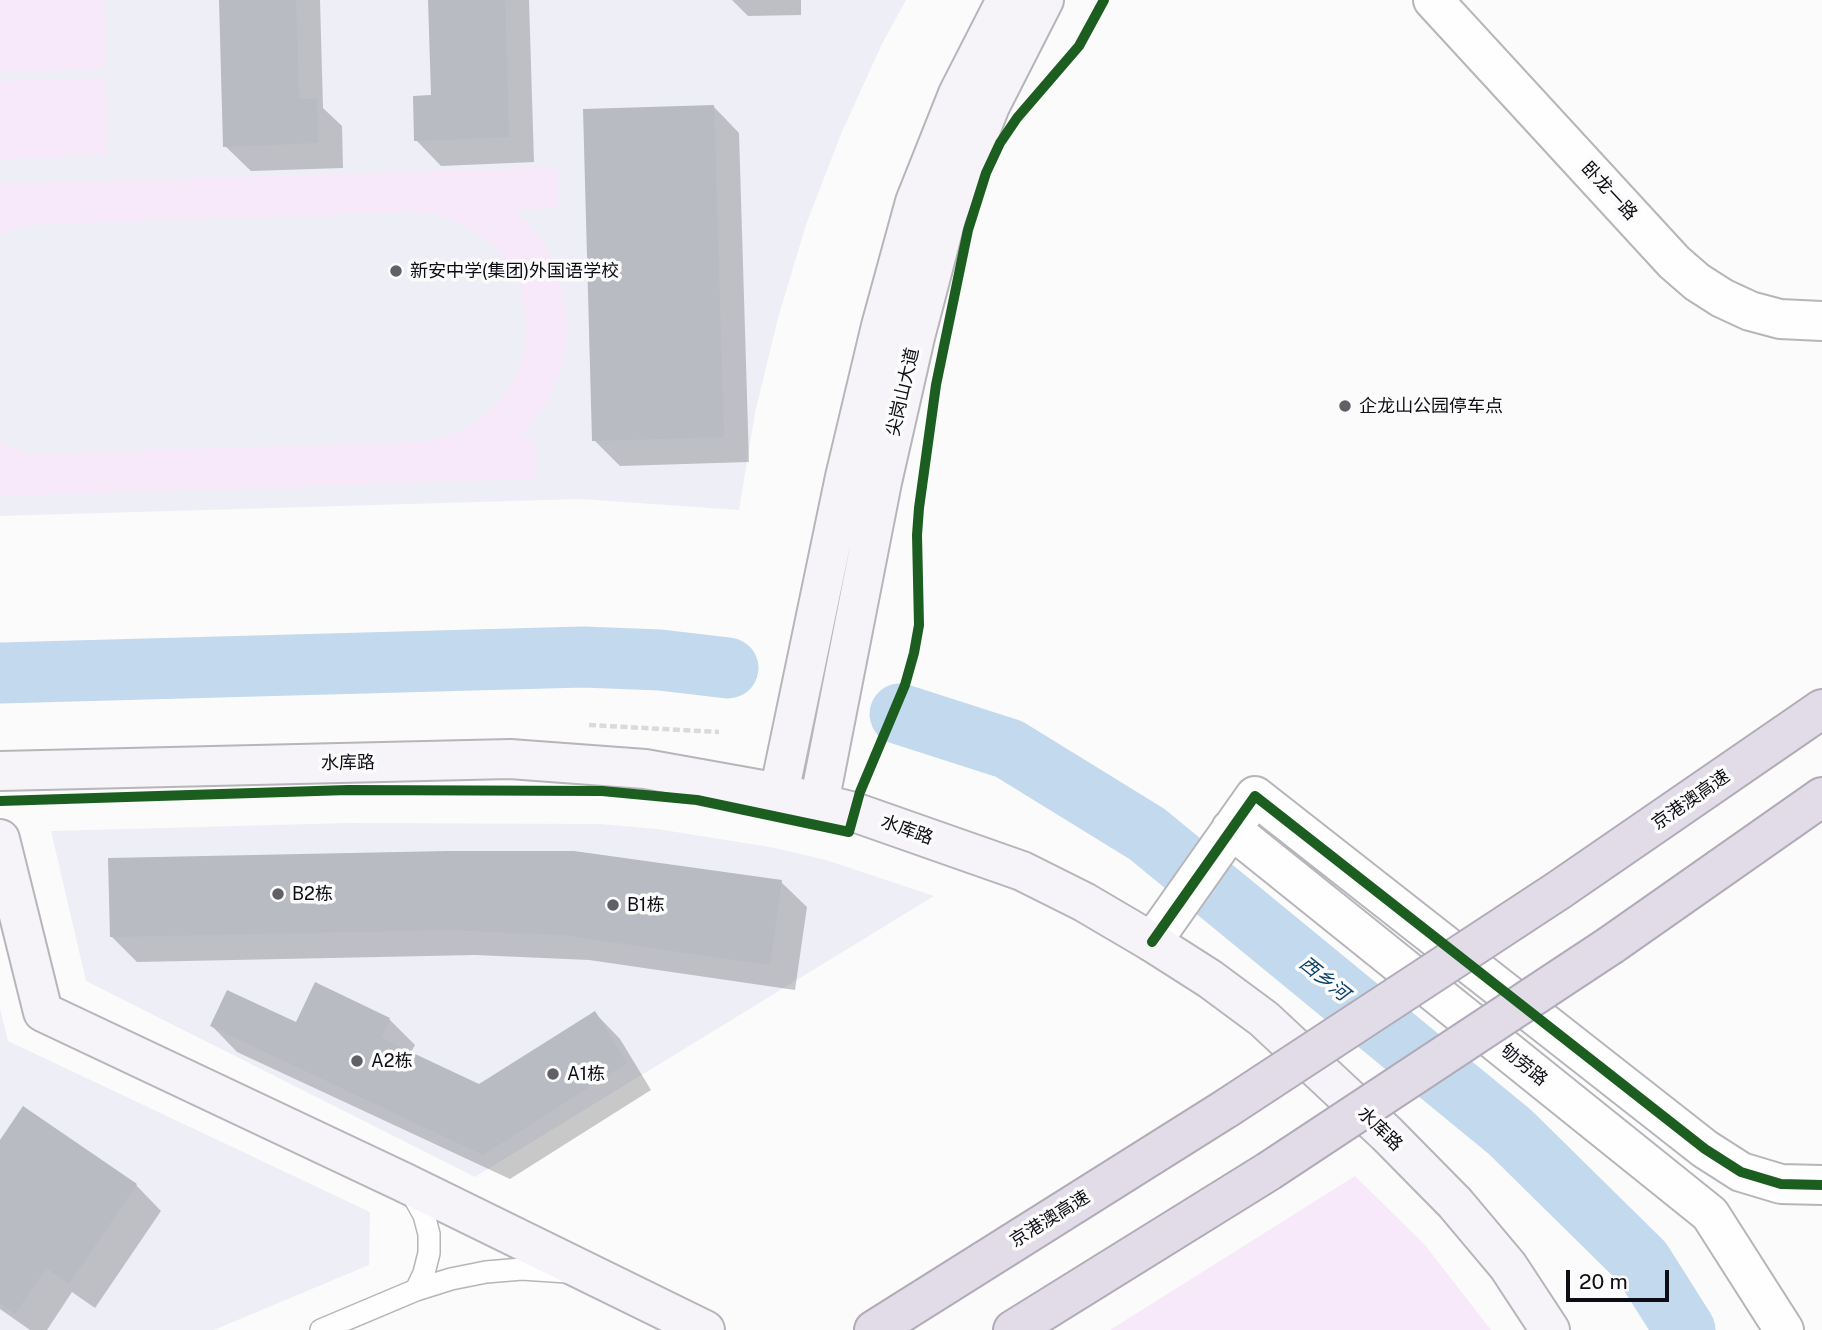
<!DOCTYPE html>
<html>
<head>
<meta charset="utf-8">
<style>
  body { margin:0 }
  #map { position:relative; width:1822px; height:1330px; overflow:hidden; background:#fbfbfb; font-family:"Public Sans",sans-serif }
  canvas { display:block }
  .scale { position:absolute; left:1566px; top:1270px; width:103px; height:32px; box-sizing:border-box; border:4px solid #0d0d15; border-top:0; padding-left:9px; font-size:21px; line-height:24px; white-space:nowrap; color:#0d0d15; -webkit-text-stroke:5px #fbfbfb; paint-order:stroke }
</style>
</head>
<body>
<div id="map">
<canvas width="1822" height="1330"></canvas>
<div class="scale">20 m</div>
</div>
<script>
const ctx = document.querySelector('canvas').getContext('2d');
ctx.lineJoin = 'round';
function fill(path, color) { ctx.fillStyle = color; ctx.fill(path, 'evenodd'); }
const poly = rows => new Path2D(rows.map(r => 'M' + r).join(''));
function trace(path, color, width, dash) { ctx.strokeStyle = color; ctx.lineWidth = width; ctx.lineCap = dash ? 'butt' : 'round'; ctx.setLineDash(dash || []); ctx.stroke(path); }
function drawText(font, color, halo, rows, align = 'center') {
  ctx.font = font + ' "Public Sans","Noto Sans SC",sans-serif'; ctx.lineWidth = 7; ctx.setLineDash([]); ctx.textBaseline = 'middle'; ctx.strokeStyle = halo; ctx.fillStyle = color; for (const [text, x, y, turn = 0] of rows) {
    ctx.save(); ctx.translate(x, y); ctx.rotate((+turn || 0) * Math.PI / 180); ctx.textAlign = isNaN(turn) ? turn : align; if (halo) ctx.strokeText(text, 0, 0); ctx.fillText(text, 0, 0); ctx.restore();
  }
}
fill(poly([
  [0,0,906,0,882,44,841,134,806,225,778,318,755,413,739,510,580,499,0,516],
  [348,823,600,824,657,829,770,847,826,860,934,896,475,1177,86,981,51,831],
  [0,1009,8,1041,370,1212,369,1265,214,1330,0,1330]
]), '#eeeff6');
fill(poly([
  [0,0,104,0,106,69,0,72],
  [106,78,108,155,0,159,0,81],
  [557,167,558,208,514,210,525,219,545,245,559,274,566,306,567,339,561,370,549,401,520,438,535,438,536,479,0,496,0,443,27,452,51,453,416,442,439,438,462,430,482,418,499,401,513,381,522,359,526,335,525,312,520,288,509,267,495,248,477,233,456,221,433,214,409,212,44,224,20,227,0,235,0,184],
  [1355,1176,1425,1245,1491,1330,1110,1330]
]), '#f8e9fa');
fill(poly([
  [221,0,320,0,323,108,342,126,343,168,251,171,225,146],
  [430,0,529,0,534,162,441,166,416,140,432,97],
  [732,0,801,0,801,15,748,16],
  [714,107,739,133,749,462,620,466,594,440],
  [781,882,807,907,795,990,589,960,475,955,137,962,111,936],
  [595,1013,620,1039,651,1090,510,1179,237,1052,212,1026,297,1025,389,1019,415,1045,410,1054,479,1086],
  [0,1143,136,1185,161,1211,95,1308,72,1292,47,1330,30,1330,0,1309]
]), '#0003');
trace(poly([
  [0,673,583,657,660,660,728,668],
  [900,714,1009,749,1147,834,1510,1132,1642,1262,1685,1330]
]), '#c2d9ee', 61);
fill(poly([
  [219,0,296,0,299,99,317,99,318,143,223,147],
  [428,0,505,0,509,137,414,141,413,96,431,95],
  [714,105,724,437,592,441,583,109],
  [447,851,574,851,782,880,770,965,563,935,449,930,110,937,108,858],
  [315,982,390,1018,381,1038,479,1084,595,1011,627,1063,483,1155,210,1026,227,990,296,1022],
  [23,1106,137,1184,69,1284,46,1268,15,1314,0,1303,0,1140]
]), '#b8bbc2');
const service = poly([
  [410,1190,424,1215,429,1234,429,1253,424,1273,416,1290],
  [321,1330,416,1290,451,1279,486,1272,522,1269,567,1272]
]);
const minor = poly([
  [1433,0,1674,262,1697,282,1722,298,1750,311,1780,319,1822,321],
  [1231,829,1710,1214,1784,1330],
  [1152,942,1255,796,1705,1149,1741,1172,1781,1184,1822,1185]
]);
const secondary = poly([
  [0,771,510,759,645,769,779,793,854,812,1022,871,1084,902,1152,942,1210,979,1264,1019,1387,1134,1455,1203,1508,1266,1550,1330],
  [779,793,845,477,881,326,915,202,958,94,1006,0],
  [819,803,882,482,915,337,947,215,990,106,1044,0],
  [0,839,43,1012,403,1182,705,1330]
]);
const motorway = poly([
  [1559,890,1822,709],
  [1611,945,1822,797],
  [874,1330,1227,1108],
  [1013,1330,1269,1171]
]);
trace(service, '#b5b5ba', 24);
trace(minor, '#b5b5ba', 42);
trace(secondary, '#b5b5ba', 42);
trace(motorway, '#b0abb7', 42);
trace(poly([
  [589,725,719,732]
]), '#dadada', 4.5, [7, 3.5]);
trace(service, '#fefefe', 21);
trace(minor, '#fefefe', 38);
trace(secondary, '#f6f4f8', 38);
trace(motorway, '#e1dce7', 38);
const motorwayBridge = poly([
  [1227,1108,1559,890],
  [1269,1171,1611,945]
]);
trace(motorwayBridge, '#b0abb7', 42, []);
trace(motorwayBridge, '#e1dce7', 38);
trace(poly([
  [0,801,348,790,602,791,697,800,849,832,860,792,905,685,914,653,919,625,917,535,919,508,936,385,968,230,986,173,1000,143,1017,118,1079,46,1104,0],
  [1152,942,1255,796,1705,1149,1741,1172,1781,1184,1822,1185]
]), '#1b5e20', 10);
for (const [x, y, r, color] of [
  [396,271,7,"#606066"],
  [1345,406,7,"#606066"],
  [278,894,7,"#606066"],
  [613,905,7,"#606066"],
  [357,1061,7,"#606066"],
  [553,1074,7,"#606066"]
]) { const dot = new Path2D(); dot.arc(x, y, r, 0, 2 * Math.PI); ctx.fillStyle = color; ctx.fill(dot); trace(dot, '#fbfbfb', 2.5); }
drawText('18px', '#0d0d15', '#fbfbfb', [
  ["卧龙一路",1609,191,47],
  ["尖岗山大道",903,392,-77],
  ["水库路",348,763,-1],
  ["京港澳高速",1691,800,-35],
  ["水库路",907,830,20],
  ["劬劳路",1524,1065,39],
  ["水库路",1380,1129,44],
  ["京港澳高速",1050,1219,-32]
]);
drawText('18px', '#0d0d15', '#fbfbfb', [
  ["新安中学(集团)外国语学校",410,271],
  ["企龙山公园停车点",1359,406],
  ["B2栋",292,894],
  ["B1栋",627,905],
  ["A2栋",371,1061],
  ["A1栋",567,1074]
], 'left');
drawText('italic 19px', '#094067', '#fbfbfb', [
  ["西乡河",1324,979,39]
]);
</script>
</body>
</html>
